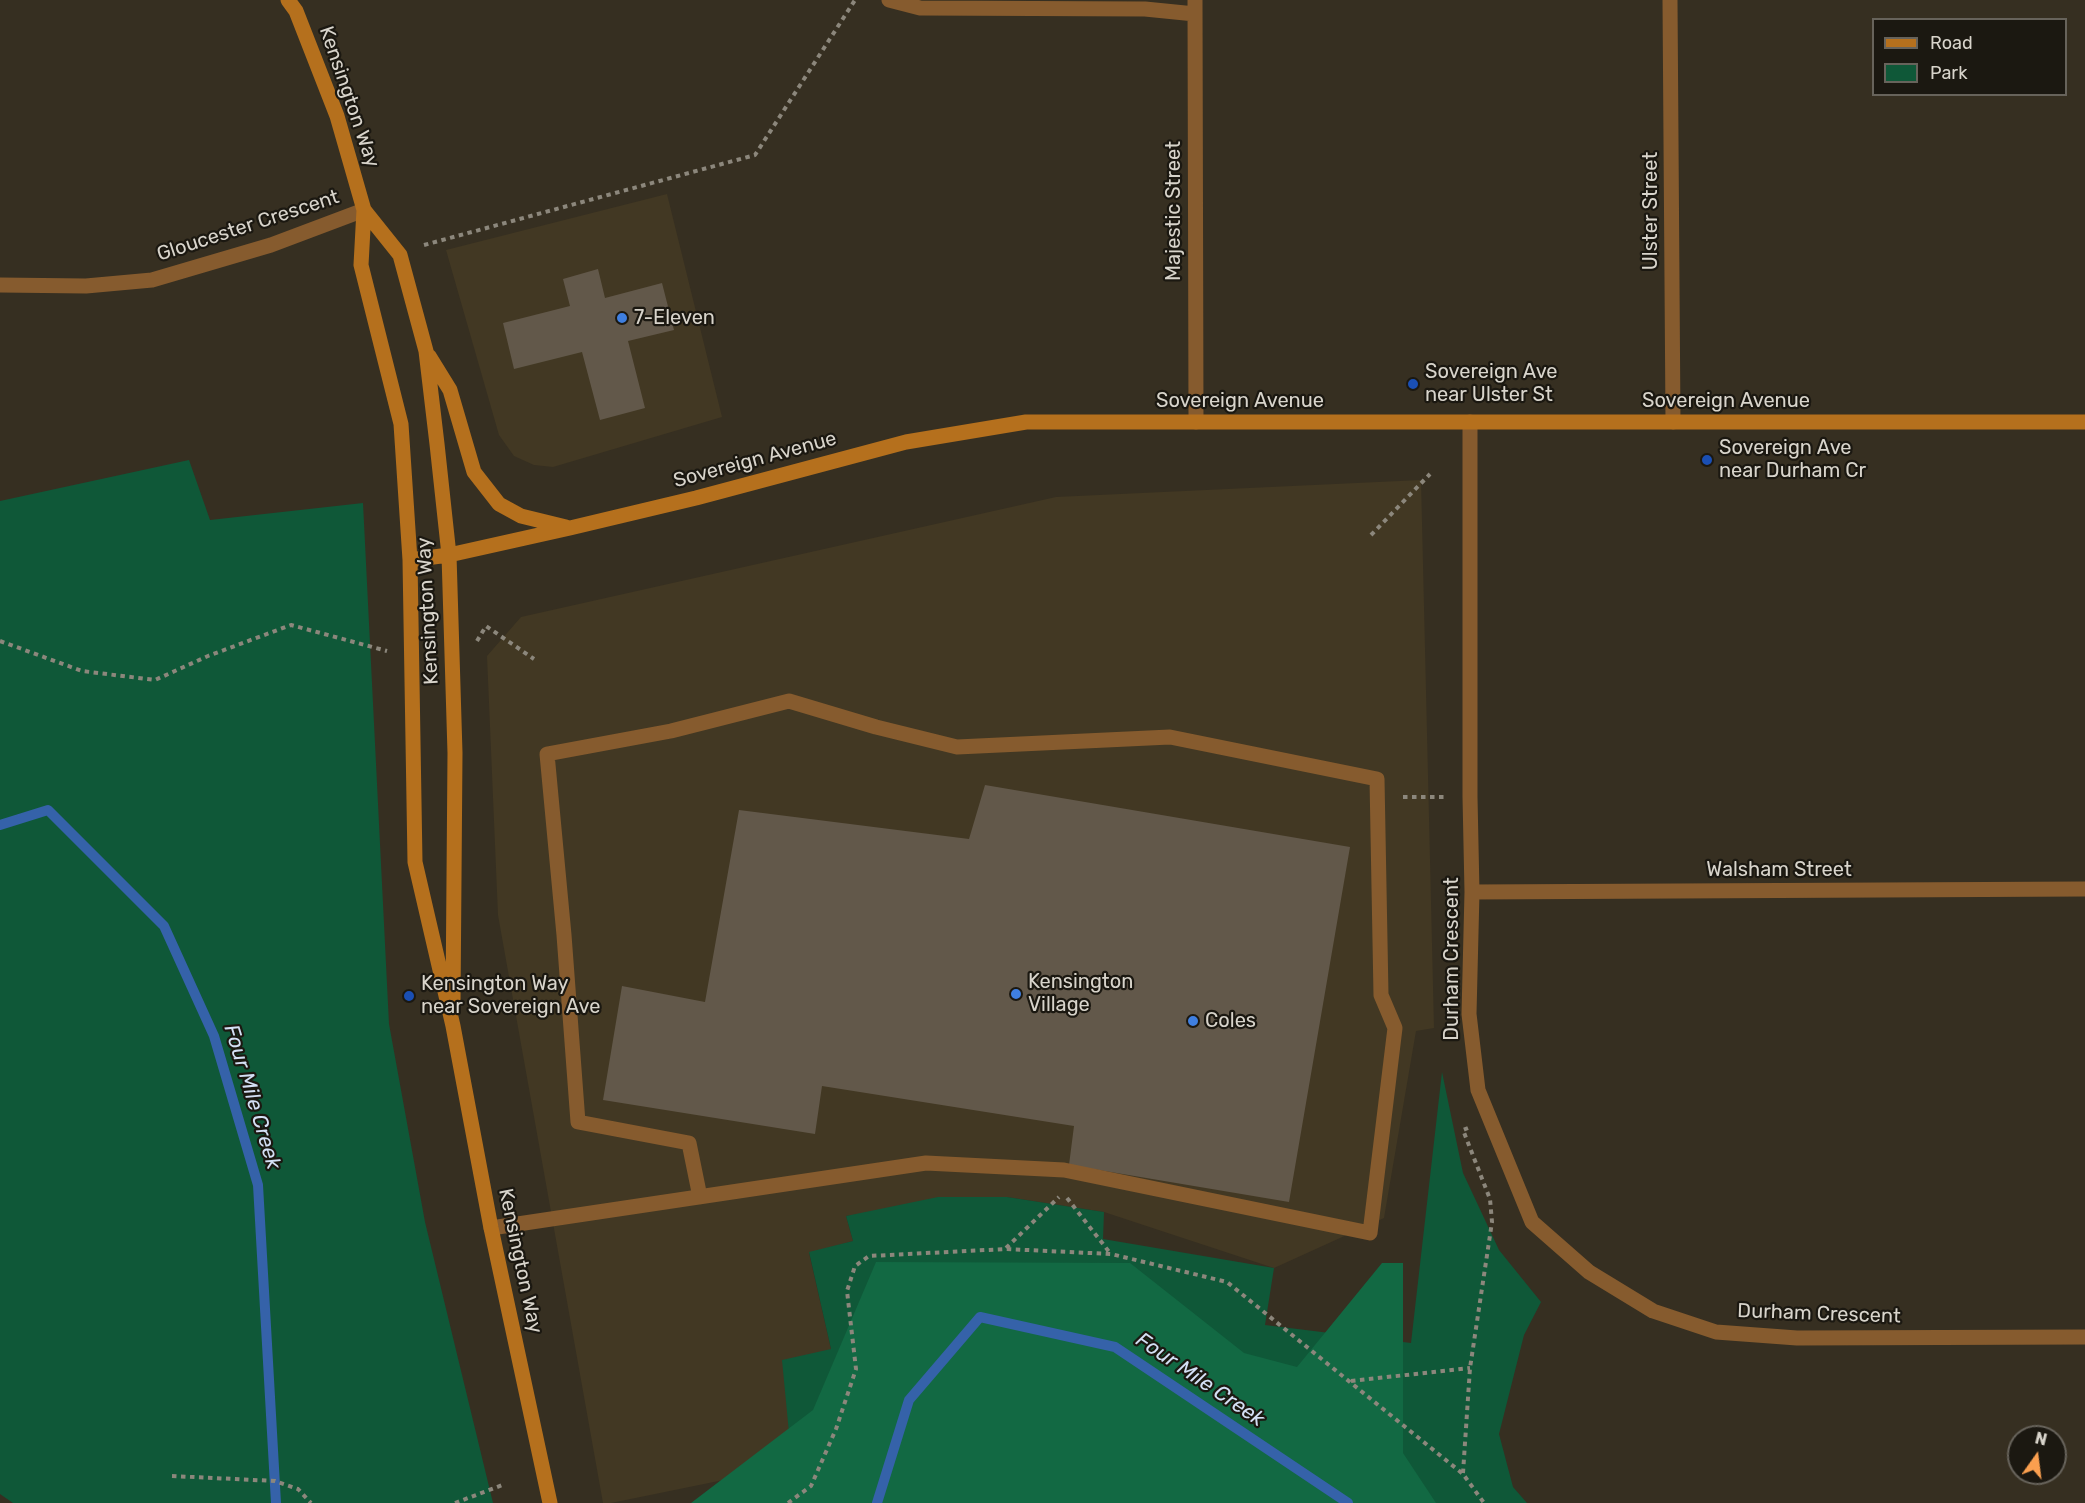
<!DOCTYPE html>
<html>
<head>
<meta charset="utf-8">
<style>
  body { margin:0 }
  #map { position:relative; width:2085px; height:1503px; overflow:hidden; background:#362f21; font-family:Rubik,sans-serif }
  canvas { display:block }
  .legend { position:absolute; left:1872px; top:18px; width:195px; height:78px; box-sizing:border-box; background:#1b1811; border:2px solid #67635b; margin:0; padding:8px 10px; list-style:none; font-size:18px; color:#d8d4cb }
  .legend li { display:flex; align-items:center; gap:12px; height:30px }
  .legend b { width:30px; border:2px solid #67635b }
  .north { position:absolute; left:2007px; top:1425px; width:60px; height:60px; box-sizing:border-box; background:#1b1811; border:2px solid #67635b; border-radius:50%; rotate:14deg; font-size:16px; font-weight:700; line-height:24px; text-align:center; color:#d8d4cb }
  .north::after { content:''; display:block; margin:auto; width:21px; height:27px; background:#fa9f4f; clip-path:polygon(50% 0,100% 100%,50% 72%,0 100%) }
</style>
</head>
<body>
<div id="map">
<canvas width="2085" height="1503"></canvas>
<ul class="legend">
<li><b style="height:8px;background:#b5701d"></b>Road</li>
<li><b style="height:16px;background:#0f5838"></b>Park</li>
</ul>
<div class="north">N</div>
</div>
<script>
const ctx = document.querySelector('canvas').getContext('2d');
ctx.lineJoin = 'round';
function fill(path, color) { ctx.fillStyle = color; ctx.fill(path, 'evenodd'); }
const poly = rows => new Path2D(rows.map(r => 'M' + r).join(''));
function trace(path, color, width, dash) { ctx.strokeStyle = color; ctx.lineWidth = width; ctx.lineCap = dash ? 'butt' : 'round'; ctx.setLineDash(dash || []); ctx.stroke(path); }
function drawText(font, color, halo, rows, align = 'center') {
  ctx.font = font + ' Rubik,sans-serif'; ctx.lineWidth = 4.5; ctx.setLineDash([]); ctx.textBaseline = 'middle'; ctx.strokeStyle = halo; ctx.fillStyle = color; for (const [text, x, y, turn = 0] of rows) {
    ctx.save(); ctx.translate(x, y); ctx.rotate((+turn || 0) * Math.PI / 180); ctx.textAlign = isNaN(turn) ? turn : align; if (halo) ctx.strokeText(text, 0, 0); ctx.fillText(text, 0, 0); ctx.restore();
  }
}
fill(poly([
  [667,194,722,417,553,467,534,465,514,456,499,435,446,250],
  [1421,480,1434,1028,1416,1031,1384,1218,1274,1268,1104,1212,1007,1197,846,1216,853,1241,809,1253,831,1349,792,1466,611,1503,603,1503,498,915,487,656,521,617,1056,497]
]), '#423823');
fill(poly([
  [189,460,210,520,363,503,389,1024,425,1222,493,1503,13,1503,0,1494,0,501],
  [1442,1072,1463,1173,1499,1250,1541,1302,1524,1335,1499,1434,1513,1487,1527,1503,758,1503,795,1495,782,1360,831,1349,809,1252,853,1241,846,1216,938,1197,1007,1197,1104,1212,1103,1239,1274,1268,1265,1325,1411,1343]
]), '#0f5838');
fill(poly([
  [876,1262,1130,1263,1244,1353,1297,1367,1382,1263,1403,1263,1403,1453,1436,1503,691,1503,813,1410]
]), '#126943');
trace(poly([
  [0,825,48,810,164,926,214,1036,258,1185,276,1503],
  [877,1503,909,1400,980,1317,1115,1347,1348,1503]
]), '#3562a9', 10);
fill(poly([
  [598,269,605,298,662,283,674,330,628,341,645,408,600,420,582,352,514,369,503,323,570,306,563,279],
  [985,785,1350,847,1289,1202,1069,1165,1074,1126,822,1086,815,1134,603,1100,622,986,705,1002,739,810,969,839]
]), '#62584a');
trace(poly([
  [424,245,755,155,855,0],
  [1371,535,1430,474],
  [0,641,82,671,155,680,208,656,291,625,387,651],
  [477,641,486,626,534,659],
  [1403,797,1446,797],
  [1067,1198,1110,1253],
  [1006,1248,1059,1197],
  [1351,1381,1470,1368],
  [1463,1473,1470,1368,1492,1222,1490,1199,1463,1130,1468,1128],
  [172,1476,275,1481,298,1489,311,1503],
  [455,1503,505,1484],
  [788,1503,811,1486,836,1429,856,1369,847,1291,855,1266,869,1256,1006,1249,1111,1254,1227,1282,1463,1474,1484,1503]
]), '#8c877c', 4, [4.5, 4.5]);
trace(poly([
  [491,1228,926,1163,1064,1170,1370,1233,1395,1028,1381,995,1377,779,1170,737,957,747,876,727,789,701,671,731,547,754,564,935,578,1122,689,1143,700,1197]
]), '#865b2e', 15);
trace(poly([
  [889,0,920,8,1145,9,1195,14],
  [1195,0,1196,422],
  [1670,0,1673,422],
  [0,285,86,286,152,280,271,245,364,210],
  [1470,422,1470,797,1472,892,1469,1014,1478,1090,1532,1222,1589,1272,1653,1311,1716,1332,1797,1338,2085,1337],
  [1472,892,2085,889]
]), '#865b2e', 15);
trace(poly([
  [288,0,296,11,337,116,364,210,361,265,401,424,410,560,415,862,453,1026,491,1228,550,1503],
  [364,210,400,255,426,351,437,444,449,555,455,753,453,1003],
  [429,356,450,390,474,472,499,504,521,516,566,527],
  [410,560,449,555,570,528,696,498,906,442,1026,422,2085,422]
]), '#b5701d', 15);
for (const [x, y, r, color] of [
  [622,318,6,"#3f7fe0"],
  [1413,384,6,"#1a4fb4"],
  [1707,460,6,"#1a4fb4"],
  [1016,994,6,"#3f7fe0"],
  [409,996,6,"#1a4fb4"],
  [1193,1021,6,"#3f7fe0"]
]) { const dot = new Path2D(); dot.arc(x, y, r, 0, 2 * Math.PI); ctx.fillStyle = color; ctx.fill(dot); trace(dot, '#1b1811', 2); }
drawText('20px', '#d8d4cb', '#1b1811', [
  ["Kensington Way",349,97,71],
  ["Majestic Street",1174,211,-90],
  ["Ulster Street",1651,211,-90],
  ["Gloucester Crescent",248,226,-18],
  ["Sovereign Avenue",1240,401],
  ["Sovereign Avenue",1726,401],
  ["Sovereign Avenue",755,460,-15],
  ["Kensington Way",428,611,-93],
  ["Walsham Street",1779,870],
  ["Durham Crescent",1452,959,-90],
  ["Kensington Way",520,1261,78],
  ["Durham Crescent",1819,1314,2]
]);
drawText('20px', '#d8d4cb', '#1b1811', [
  ["7-Eleven",634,318],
  ["Sovereign Ave",1425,372],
  ["near Ulster St",1425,395],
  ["Sovereign Ave",1719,448],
  ["near Durham Cr",1719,471],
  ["Kensington",1028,982],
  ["Village",1028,1005],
  ["Kensington Way",421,984],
  ["near Sovereign Ave",421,1007],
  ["Coles",1205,1021]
], 'left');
drawText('italic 21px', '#d4e0f5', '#1b1811', [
  ["Four Mile Creek",252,1097,73],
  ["Four Mile Creek",1200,1380,34]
]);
</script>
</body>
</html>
